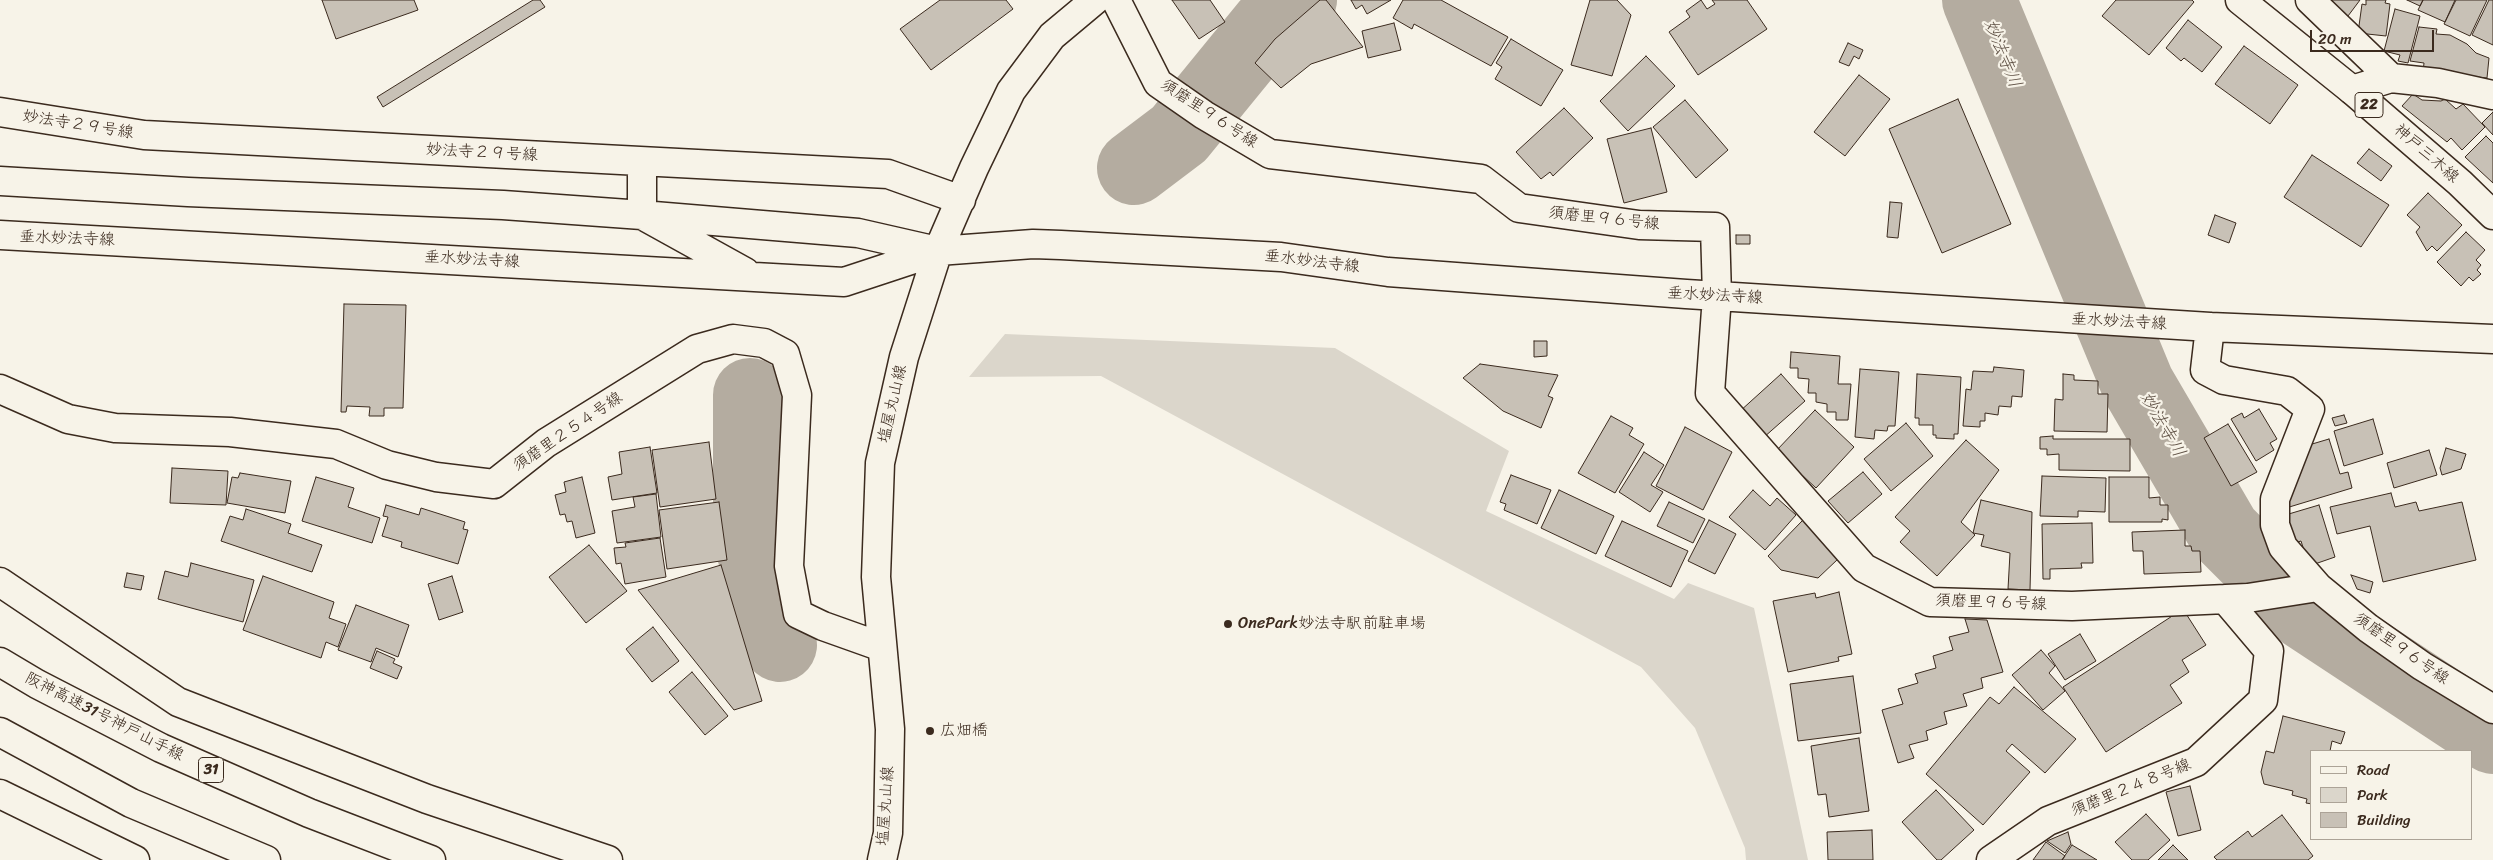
<!DOCTYPE html>
<html>
<head>
<meta charset="utf-8">
<style>
  body { margin:0 }
  #map { position:relative; width:2493px; height:860px; overflow:hidden; background:#f7f3e8; font-family:Sriracha,sans-serif }
  canvas { display:block }
  .legend { position:absolute; left:2310px; top:750px; width:162px; height:90px; box-sizing:border-box; background:#f7f3e8; border:1px solid #aca397; margin:0; padding:6px 9px; list-style:none; font-size:15px; color:#3b2a1e }
  .legend li { display:flex; align-items:center; gap:10px; height:25px }
  .legend b { width:25px; border:1px solid #aca397 }
  .scale { position:absolute; left:2310px; top:30px; width:124px; height:22px; box-sizing:border-box; border:2px solid #3b2a1e; border-top:0; padding-left:6px; font-size:15px; line-height:18px; white-space:nowrap; color:#3b2a1e; -webkit-text-stroke:4px #f7f3e8; paint-order:stroke }
</style>
</head>
<body>
<div id="map">
<canvas width="2493" height="860"></canvas>
<ul class="legend">
<li><b style="height:6px;background:#f7f3e8"></b>Road</li>
<li><b style="height:14px;background:#dbd6cb"></b>Park</li>
<li><b style="height:14px;background:#c8c1b6"></b>Building</li>
</ul>
<div class="scale">20 m</div>
</div>
<script>
const ctx = document.querySelector('canvas').getContext('2d');
ctx.lineJoin = 'round';
function fill(path, color) { ctx.fillStyle = color; ctx.fill(path, 'evenodd'); }
const poly = rows => new Path2D(rows.map(r => 'M' + r).join(''));
function trace(path, color, width, dash) { ctx.strokeStyle = color; ctx.lineWidth = width; ctx.lineCap = dash ? 'butt' : 'round'; ctx.setLineDash(dash || []); ctx.stroke(path); }
function drawText(font, color, halo, rows, align = 'center') {
  ctx.font = font + ' Sriracha,"Klee One",sans-serif'; ctx.lineWidth = 4.5; ctx.setLineDash([]); ctx.textBaseline = 'middle'; ctx.strokeStyle = halo; ctx.fillStyle = color; for (const [text, x, y, turn = 0] of rows) {
    ctx.save(); ctx.translate(x, y); ctx.rotate((+turn || 0) * Math.PI / 180); ctx.textAlign = isNaN(turn) ? turn : align; if (halo) ctx.strokeText(text, 0, 0); ctx.fillText(text, 0, 0); ctx.restore();
  }
}
fill(poly([
  [1005,334,1335,348,1509,451,1486,511,1674,599,1688,583,1754,608,1808,860,1746,860,1745,848,1695,728,1641,667,1101,376,969,377]
]), '#dbd6cb');
trace(poly([
  [1979,0,2138,385,2224,532,2305,613,2493,737],
  [1134,168,1179,134,1268,25,1300,0],
  [750,395,750,539,780,645]
]), '#b4aca0', 74);
const building = poly([
  [322,0,414,0,418,10,336,39,322,0],
  [533,0,540,0,545,7,383,107,377,97,533,0],
  [940,0,1006,0,1013,9,931,70,900,29,940,0],
  [1172,0,1210,0,1225,22,1199,39,1172,0],
  [1320,0,1326,0,1363,47,1311,64,1281,88,1255,63,1275,39,1320,0],
  [1351,0,1391,0,1367,14,1362,5,1356,9,1351,0],
  [1403,0,1441,0,1508,37,1491,66,1414,24,1412,29,1393,18,1403,0],
  [1590,0,1617,0,1631,15,1612,76,1571,65,1590,0],
  [1701,0,1707,9,1715,4,1712,0,1747,0,1767,29,1698,75,1669,32,1690,17,1686,11,1701,0],
  [2116,0,2192,0,2194,2,2149,55,2102,16,2116,0],
  [2328,0,2360,0,2348,16,2328,0],
  [2366,0,2386,0,2385,3,2390,4,2386,36,2358,33,2362,4,2366,5,2366,0],
  [2407,0,2423,0,2420,6,2407,0],
  [2423,0,2455,0,2445,22,2418,10,2423,0],
  [2456,0,2487,0,2470,36,2444,24,2456,0],
  [2489,0,2493,0,2493,45,2472,35,2489,0],
  [2395,9,2420,16,2408,63,2398,61,2400,55,2384,51,2395,9],
  [2188,20,2222,47,2202,72,2184,58,2181,61,2166,48,2188,20],
  [1394,23,1401,50,1368,58,1362,31,1394,23],
  [2419,27,2437,29,2436,34,2450,35,2467,44,2476,53,2489,58,2487,78,2423,72,2424,63,2410,61,2419,27],
  [1511,39,1563,70,1541,106,1495,79,1502,67,1496,63,1511,39],
  [1848,43,1863,50,1859,59,1854,56,1849,66,1839,62,1848,43],
  [2244,46,2298,85,2270,124,2215,84,2244,46],
  [1646,56,1675,86,1628,131,1600,101,1646,56],
  [1859,75,1890,99,1845,156,1814,132,1859,75],
  [2413,94,2422,100,2441,101,2445,99,2456,109,2463,104,2485,127,2462,150,2451,138,2447,142,2402,106,2413,94],
  [1958,99,2011,224,1942,253,1889,129,1958,99],
  [1685,100,1728,150,1696,178,1653,127,1685,100],
  [1564,108,1593,138,1553,176,1550,172,1541,179,1516,152,1564,108],
  [2493,112,2493,135,2482,123,2493,112],
  [1651,128,1667,192,1624,203,1607,139,1651,128],
  [2486,136,2493,143,2493,183,2465,157,2486,136],
  [2369,149,2392,166,2381,181,2357,163,2369,149],
  [2312,155,2389,205,2361,247,2284,197,2312,155],
  [2428,193,2462,225,2437,251,2432,246,2427,251,2416,232,2420,227,2407,215,2428,193],
  [1890,202,1902,203,1898,238,1887,237,1890,202],
  [2215,215,2236,223,2229,243,2208,235,2215,215],
  [2466,232,2485,250,2476,260,2481,265,2477,270,2481,274,2473,281,2469,277,2461,286,2437,262,2466,232],
  [1736,235,1750,235,1750,244,1736,244,1736,235],
  [344,304,406,305,403,408,384,408,384,416,369,416,370,407,347,406,346,412,341,412,344,304],
  [1534,341,1547,341,1547,356,1534,357,1534,341],
  [1791,352,1840,356,1838,384,1851,384,1848,420,1836,420,1836,412,1827,412,1827,404,1816,402,1816,393,1808,393,1809,379,1798,378,1798,368,1790,368,1791,352],
  [1480,364,1558,375,1548,396,1553,398,1541,428,1503,411,1463,378,1480,364],
  [1994,367,2024,370,2022,397,2012,396,2011,407,1999,406,1998,415,1985,413,1985,421,1980,421,1980,427,1963,426,1966,389,1971,390,1973,371,1993,372,1994,367],
  [1860,369,1899,372,1895,426,1888,426,1887,431,1875,430,1874,439,1855,437,1860,369],
  [1781,374,1805,401,1763,438,1739,412,1781,374],
  [1917,374,1961,377,1958,434,1954,434,1954,439,1936,438,1936,435,1933,435,1933,425,1919,425,1919,418,1915,418,1917,374],
  [2063,374,2074,375,2074,380,2098,381,2098,394,2108,394,2107,432,2054,431,2055,399,2063,400,2063,374],
  [2259,409,2277,439,2270,443,2274,450,2256,461,2231,419,2242,413,2244,418,2259,409],
  [1815,410,1854,447,1816,488,1776,451,1815,410],
  [2344,415,2347,423,2335,426,2332,418,2344,415],
  [1611,416,1633,428,1629,435,1644,444,1615,493,1578,473,1611,416],
  [2373,419,2383,454,2344,466,2334,431,2373,419],
  [1906,423,1933,456,1891,491,1864,459,1906,423],
  [2228,424,2257,472,2231,486,2204,438,2228,424],
  [1685,427,1732,452,1703,510,1656,486,1685,427],
  [2053,436,2053,439,2130,439,2130,471,2059,470,2059,454,2047,455,2047,449,2040,449,2040,437,2053,436],
  [2329,439,2340,474,2348,472,2352,488,2286,508,2302,447,2329,439],
  [1966,440,1999,470,1961,522,1975,535,1937,576,1900,542,1910,531,1895,517,1966,440],
  [709,442,716,499,660,507,652,450,709,442],
  [650,447,657,493,612,500,608,477,622,474,619,452,650,447],
  [2446,448,2466,454,2461,469,2442,475,2440,468,2446,448],
  [2429,450,2437,475,2394,488,2387,463,2429,450],
  [1644,452,1664,465,1651,485,1663,492,1650,512,1619,492,1644,452],
  [172,468,228,471,226,505,170,503,172,468],
  [1863,472,1882,494,1848,523,1828,501,1863,472],
  [240,473,291,481,285,513,227,503,232,477,238,478,240,473],
  [1511,475,1551,490,1537,524,1504,510,1506,504,1500,502,1511,475],
  [2042,476,2106,478,2105,512,2078,511,2078,517,2040,516,2042,476],
  [316,477,354,488,348,507,380,518,372,543,302,521,316,477],
  [582,477,595,533,576,538,572,521,567,522,565,514,560,515,555,495,566,492,564,482,582,477],
  [2109,477,2149,477,2149,498,2160,497,2160,505,2168,505,2168,520,2162,519,2162,522,2109,522,2109,477],
  [1559,490,1614,516,1596,554,1541,528,1559,490],
  [1753,490,1770,506,1777,498,1796,515,1765,550,1729,517,1753,490],
  [2391,493,2395,507,2416,502,2419,511,2462,502,2476,560,2383,582,2370,526,2337,534,2330,507,2391,493],
  [656,494,661,537,617,543,612,511,635,507,633,497,656,494],
  [1981,500,2032,512,2030,590,2008,589,2010,553,1981,546,1984,535,1973,533,1981,500],
  [719,502,727,560,667,569,659,510,719,502],
  [1669,502,1705,519,1693,543,1657,526,1669,502],
  [386,505,419,515,421,508,465,522,463,529,468,530,458,564,401,547,402,542,382,536,388,517,383,516,386,505],
  [2319,505,2335,557,2309,566,2301,541,2291,544,2282,516,2319,505],
  [246,509,291,524,288,533,322,545,312,572,221,541,230,516,243,520,246,509],
  [1709,520,1736,534,1715,574,1688,561,1709,520],
  [1803,520,1825,542,1823,544,1838,559,1818,578,1781,570,1768,556,1803,520],
  [1622,521,1688,551,1671,587,1605,556,1622,521],
  [2092,523,2093,563,2081,563,2082,568,2050,569,2050,579,2043,579,2042,524,2092,523],
  [2185,530,2185,546,2191,546,2192,551,2200,551,2201,572,2144,574,2143,551,2133,551,2132,532,2185,530],
  [660,538,666,577,625,584,621,563,616,564,614,548,626,547,625,543,660,538],
  [589,545,627,591,586,623,549,577,589,545],
  [191,563,254,580,243,622,158,599,165,571,188,577,191,563],
  [721,565,762,701,734,710,638,590,721,565],
  [127,573,144,576,141,590,124,587,127,573],
  [2351,575,2373,582,2370,593,2357,589,2351,575],
  [263,576,334,602,329,618,346,624,338,647,326,642,321,658,243,630,263,576],
  [452,576,463,612,439,620,428,584,452,576],
  [1839,592,1852,654,1838,657,1839,661,1788,672,1773,601,1815,593,1816,598,1839,592],
  [356,605,409,625,398,657,376,648,371,662,338,650,356,605],
  [2183,609,2206,645,2182,660,2189,672,2170,685,2182,703,2106,752,2063,687,2183,609],
  [1965,619,1987,620,2003,672,1981,678,1983,688,1963,694,1967,706,1944,712,1947,724,1926,731,1928,740,1909,745,1914,758,1898,763,1882,710,1903,704,1898,689,1918,683,1915,674,1936,668,1933,656,1953,650,1949,637,1969,632,1965,619],
  [653,627,679,661,652,682,626,649,653,627],
  [2080,634,2096,661,2065,680,2048,654,2080,634],
  [2041,650,2055,666,2049,673,2065,691,2043,710,2012,675,2041,650],
  [377,651,395,659,393,663,402,667,397,679,370,668,377,651],
  [692,672,728,716,705,735,669,692,692,672],
  [1853,676,1861,733,1798,741,1790,684,1853,676],
  [2014,687,2076,739,2045,773,2012,744,2006,751,2030,772,1983,825,1926,774,1990,697,1999,704,2014,687],
  [2283,716,2345,732,2341,744,2332,741,2330,751,2312,751,2312,804,2306,803,2307,799,2292,795,2293,791,2264,784,2261,772,2266,751,2274,753,2283,716],
  [1859,738,1869,811,1829,817,1826,794,1818,795,1811,746,1859,738],
  [2190,786,2201,830,2178,836,2166,792,2190,786],
  [1936,790,1974,830,1941,860,1937,860,1902,822,1936,790],
  [2146,814,2170,840,2148,860,2132,860,2115,842,2146,814],
  [2282,815,2313,856,2308,860,2217,860,2214,857,2248,831,2252,837,2282,815],
  [1872,830,1873,860,1828,860,1827,832,1872,830],
  [2068,832,2071,844,2065,853,2047,841,2068,832],
  [2046,842,2065,856,2062,860,2033,860,2046,842],
  [2072,845,2097,860,2062,860,2072,845],
  [2173,845,2188,860,2158,860,2173,845]
]);
fill(building, '#c8c1b6');
trace(building, '#3b2a1e', 1);
const minor = poly([
  [1116,0,1158,83,1204,115,1270,154,1481,179,1519,208,1639,225,1715,227,1717,296,1710,393,1864,568,1930,602,2072,606,2248,598,2318,587,2368,628,2422,666,2493,709],
  [2310,0,2391,78],
  [2352,90,2391,78,2438,83,2493,95],
  [0,112,144,135,888,174,961,200],
  [642,162,642,215,745,272],
  [0,181,188,192,503,205,642,215,858,233,937,251],
  [0,235,844,282,938,251,1033,244,1061,245,1281,257,1388,272,1686,294,2210,327,2493,339],
  [2210,327,2205,370,2224,380,2287,391,2310,409,2275,499,2275,525,2283,547,2318,587],
  [0,389,68,419,115,428,230,432,336,444,387,465,436,477,494,484,546,443,697,349,733,339,764,343,785,354,797,395,789,566,798,614,823,626,882,647],
  [882,860,888,833,890,729,876,577,880,463,904,357,938,251,974,168,1011,91,1052,36,1095,0],
  [1991,860,2048,821,2196,762,2263,700,2269,651,2225,599]
]);
const major = poly([
  [2240,0,2352,90,2460,183,2493,215]
]);
const highway = poly([
  [0,582,178,702,427,799,608,860],
  [0,662,37,684,161,748,309,813,431,860],
  [0,732,131,803,266,860],
  [0,794,135,860]
]);
trace(minor, '#3b2a1e', 31);
trace(major, '#3b2a1e', 31);
trace(highway, '#3b2a1e', 31);
trace(minor, '#f7f3e8', 28);
trace(major, '#f7f3e8', 28);
trace(highway, '#f7f3e8', 28);
for (const [x, y, r, color] of [
  [1228,624,5,"#3b2a1e"],
  [930,731,5,"#3b2a1e"]
]) { const dot = new Path2D(); dot.arc(x, y, r, 0, 2 * Math.PI); ctx.fillStyle = color; ctx.fill(dot); trace(dot, '#f7f3e8', 2); }
for (const [x, y, w] of [
  [2369,105,28],
  [211,770,25]
]) { const box = new Path2D(); box.roundRect(x - w / 2, y - 12.5, w, 25, 4); ctx.fillStyle = '#f7f3e8'; ctx.fill(box); trace(box, '#3b2a1e', 1); }
drawText('bold 15px', '#3b2a1e', null, [
  ["22",2369,105],
  ["31",211,770]
]);
drawText('16px', '#3b2a1e', '#f7f3e8', [
  ["須磨里９６号線",1209,114,33],
  ["妙法寺２９号線",78,125,9],
  ["妙法寺２９号線",482,153,3],
  ["神戸三木線",2426,154,41],
  ["須磨里９６号線",1604,219,6],
  ["垂水妙法寺線",67,239,2],
  ["垂水妙法寺線",472,260,3],
  ["垂水妙法寺線",1312,262,7],
  ["垂水妙法寺線",1715,296,3],
  ["垂水妙法寺線",2119,322,3],
  ["塩屋丸山線",893,404,-77],
  ["須磨里２５４号線",568,432,-34],
  ["須磨里９６号線",1991,603,2],
  ["須磨里９６号線",2401,649,35],
  ["阪神高速31号神戸山手線",104,717,27],
  ["須磨里２４８号線",2131,788,-22],
  ["塩屋丸山線",886,806,-86]
]);
drawText('16px', '#3b2a1e', '#f7f3e8', [
  ["OnePark妙法寺駅前駐車場",1238,624],
  ["広畑橋",940,731]
], 'left');
drawText('italic 18px', '#5f5145', '#f7f3e8', [
  ["妙法寺川",2002,54,68],
  ["妙法寺川",2162,425,60]
]);
</script>
</body>
</html>
